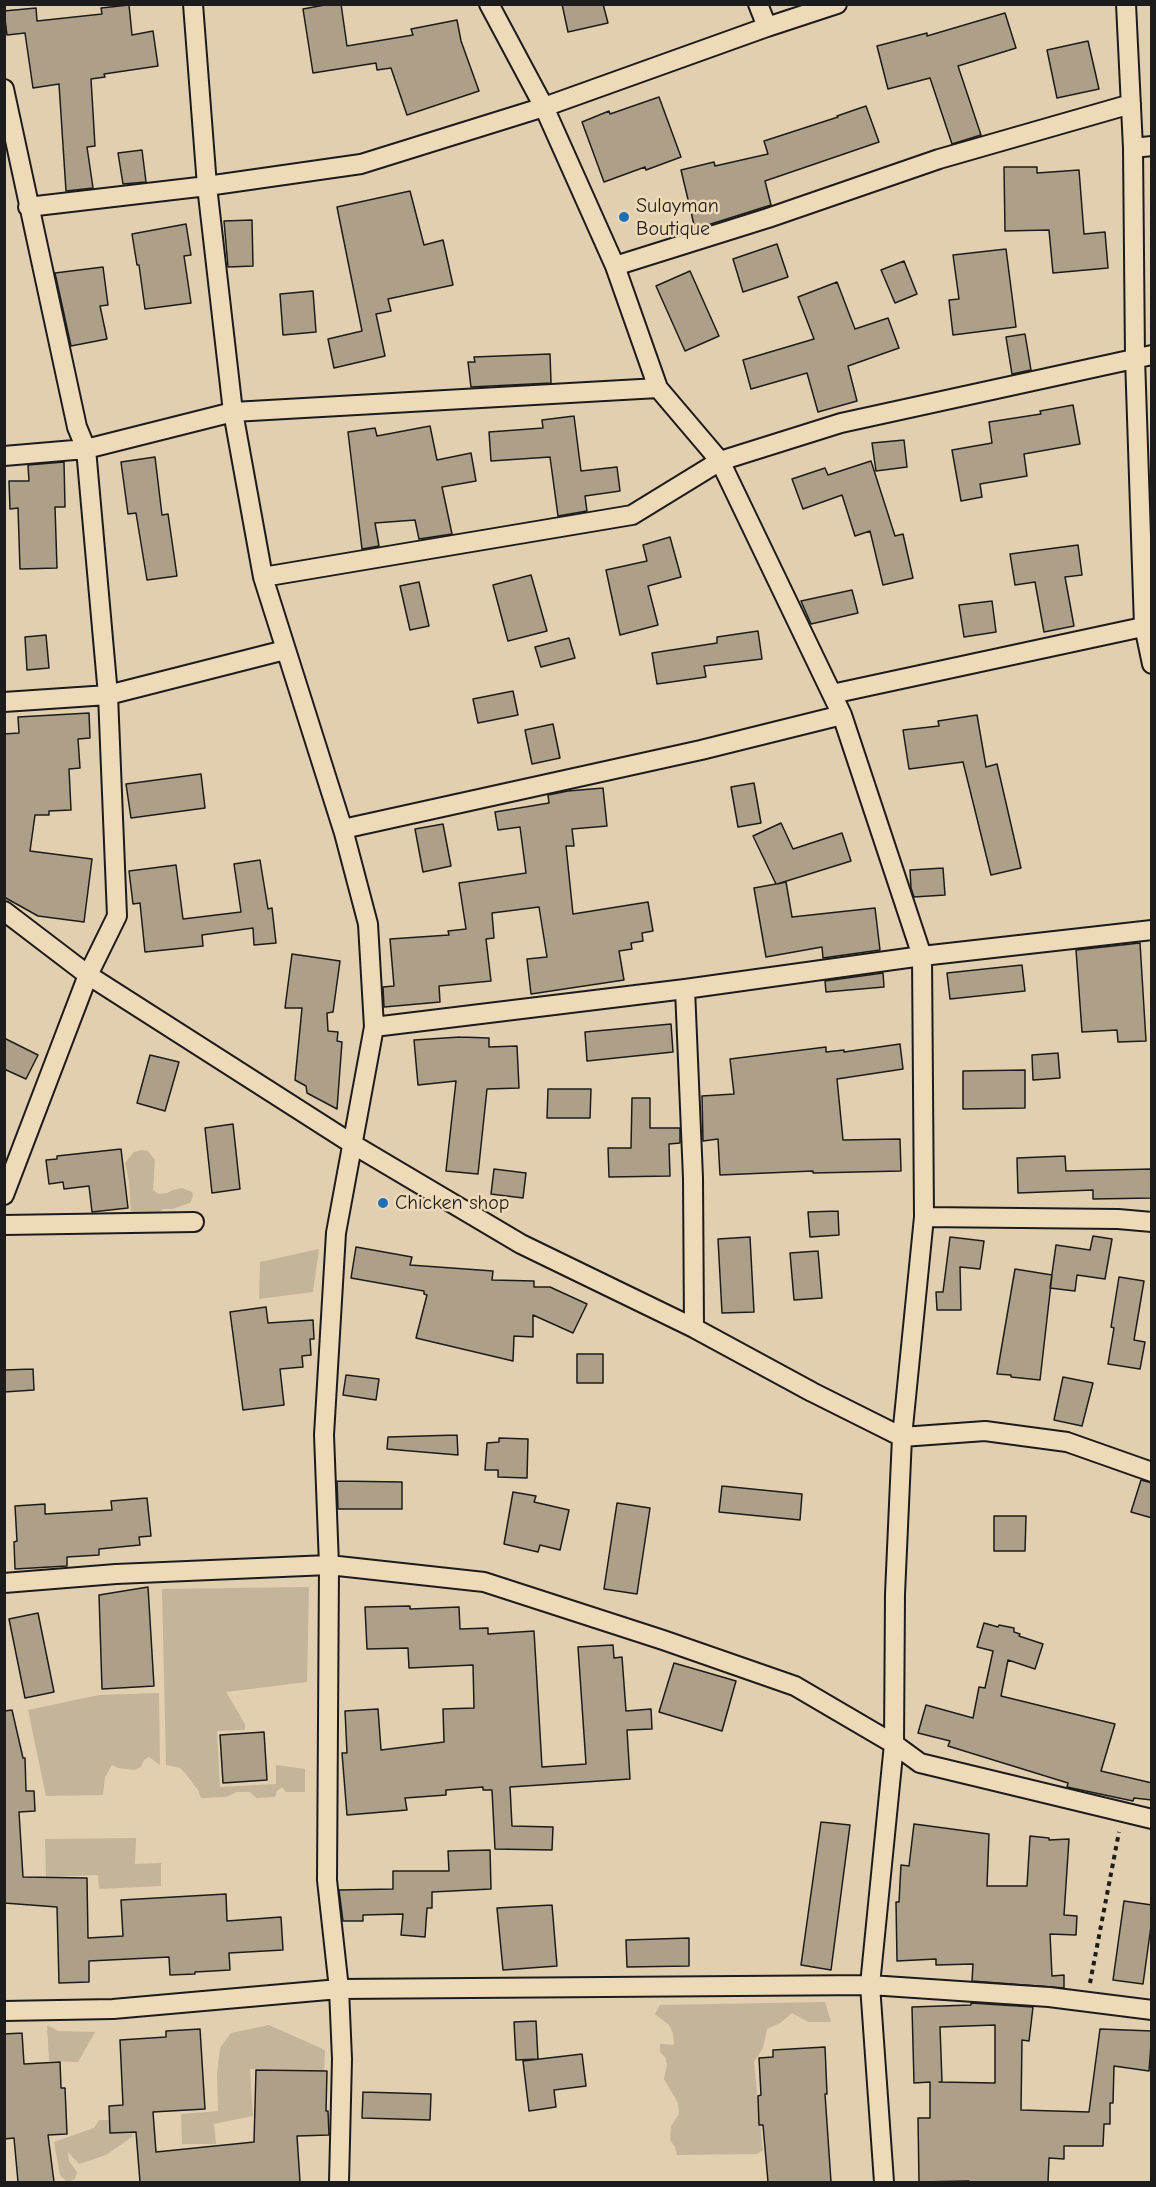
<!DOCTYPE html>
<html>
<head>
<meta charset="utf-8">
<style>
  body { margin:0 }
  #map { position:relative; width:1156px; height:2187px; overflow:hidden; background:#e1cfaf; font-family:"Comic Neue",sans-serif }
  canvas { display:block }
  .frame { position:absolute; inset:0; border:6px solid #1c1c1c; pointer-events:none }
</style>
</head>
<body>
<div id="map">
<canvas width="1156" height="2187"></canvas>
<div class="frame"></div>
</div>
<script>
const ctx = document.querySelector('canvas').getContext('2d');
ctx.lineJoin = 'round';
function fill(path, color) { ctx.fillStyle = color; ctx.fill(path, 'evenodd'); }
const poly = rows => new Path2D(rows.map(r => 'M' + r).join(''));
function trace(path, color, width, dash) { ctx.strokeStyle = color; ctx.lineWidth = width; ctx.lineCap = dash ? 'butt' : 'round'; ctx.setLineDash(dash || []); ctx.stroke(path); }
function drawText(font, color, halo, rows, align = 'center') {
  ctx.font = font + ' "Comic Neue",sans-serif'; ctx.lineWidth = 5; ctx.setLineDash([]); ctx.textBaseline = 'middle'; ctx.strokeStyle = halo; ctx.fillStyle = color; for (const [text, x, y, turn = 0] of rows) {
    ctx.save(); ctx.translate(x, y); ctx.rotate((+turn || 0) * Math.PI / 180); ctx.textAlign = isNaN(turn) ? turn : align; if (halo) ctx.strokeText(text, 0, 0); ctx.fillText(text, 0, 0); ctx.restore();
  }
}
fill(poly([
  [142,1150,148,1151,155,1160,153,1190,159,1194,167,1193,173,1190,182,1188,192,1192,193,1196,190,1203,172,1209,163,1209,156,1216,131,1214,129,1181,125,1163,134,1152],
  [319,1249,313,1292,259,1299,260,1262],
  [309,1587,307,1682,226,1692,245,1724,245,1730,217,1731,220,1787,276,1784,276,1765,305,1769,305,1792,286,1792,282,1787,277,1791,275,1797,256,1798,250,1792,237,1792,226,1797,201,1798,198,1790,185,1773,180,1768,166,1765,162,1589],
  [159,1693,160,1765,149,1757,144,1760,141,1767,134,1770,118,1768,112,1765,105,1777,103,1795,46,1796,28,1710,99,1695],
  [136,1838,135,1864,161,1863,161,1886,99,1889,98,1875,46,1877,45,1839],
  [825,2002,831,2022,808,2022,792,2013,780,2023,767,2029,763,2048,754,2062,763,2150,757,2154,677,2155,675,2147,670,2140,671,2126,679,2114,678,2103,664,2079,667,2064,665,2057,660,2052,660,2044,674,2045,673,2033,669,2025,655,2014,660,2005],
  [47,2025,58,2031,95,2032,78,2062,49,2061],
  [269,2025,325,2050,324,2071,250,2069,253,2116,214,2124,216,2144,182,2144,181,2114,218,2111,217,2075,220,2048,231,2033],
  [99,2120,114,2120,133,2130,132,2137,106,2155,79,2164,68,2152,69,2161,77,2172,75,2179,67,2182,60,2175,54,2142,94,2128]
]), '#c4b499');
const building = poly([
  [330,4,341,4,347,46,413,35,411,29,457,20,461,41,479,91,407,115,391,68,377,70,376,63,313,73,303,9,330,4],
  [562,4,603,4,608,23,568,32,562,4],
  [129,5,132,35,153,31,158,66,104,74,105,77,91,79,95,146,87,147,93,188,66,191,59,84,33,88,25,33,7,35,4,11,36,8,37,21,102,14,101,8,129,5],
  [1005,13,1016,48,958,66,981,135,952,144,930,78,888,89,877,46,927,33,927,36,1005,13],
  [1088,41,1099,89,1057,98,1047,50,1088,41],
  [659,97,681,157,646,170,645,167,604,182,582,122,609,111,610,114,659,97],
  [866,106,879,142,765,181,771,205,695,229,681,170,714,162,715,166,768,154,764,141,838,117,837,116,866,106],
  [142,150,146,182,123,184,118,153,142,150],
  [1004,167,1037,167,1037,173,1079,170,1084,234,1105,232,1108,268,1053,273,1049,230,1005,231,1004,167],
  [410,191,424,245,443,240,453,285,388,299,391,311,376,314,385,356,334,368,328,339,362,331,337,207,410,191],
  [252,220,253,266,228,267,224,221,252,220],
  [186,224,191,255,184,256,191,303,145,309,139,265,137,265,132,234,186,224],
  [777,244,788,277,743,292,733,259,777,244],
  [1006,249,1016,327,953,335,949,300,959,299,953,255,1006,249],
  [904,261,917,294,895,303,881,270,904,261],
  [103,267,108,305,100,306,107,339,71,346,55,273,103,267],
  [690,271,719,336,685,351,656,286,690,271],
  [837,282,855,329,888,318,899,348,848,366,857,401,818,412,807,373,751,389,743,360,814,339,798,297,837,282],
  [313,291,316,332,283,335,280,294,313,291],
  [1025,334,1031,370,1012,374,1006,337,1025,334],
  [550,354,551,383,471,387,468,362,475,362,474,357,550,354],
  [1073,405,1080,444,1024,454,1027,476,980,484,982,497,961,501,952,450,992,443,989,422,1041,414,1040,411,1073,405],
  [574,416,581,471,617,467,620,491,585,496,587,511,558,516,550,457,491,461,489,432,543,428,542,420,574,416],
  [430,426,437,460,471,453,476,481,442,487,452,534,419,539,415,520,375,523,379,546,362,549,348,432,375,428,377,436,430,426],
  [904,440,907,467,876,471,872,443,904,440],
  [155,457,162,515,168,514,177,576,147,580,136,513,128,514,121,462,155,457],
  [871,461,895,536,903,534,913,578,883,585,870,531,855,536,842,495,803,509,792,479,825,468,828,475,871,461],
  [64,462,65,507,55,507,57,568,20,569,18,508,10,509,9,481,29,481,28,465,64,462],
  [670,537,681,577,648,586,658,625,620,635,606,570,647,561,643,545,670,537],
  [1078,545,1082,575,1065,577,1074,626,1044,632,1035,582,1015,585,1010,554,1078,545],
  [531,575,547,631,508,641,493,585,531,575],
  [419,582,429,626,410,630,400,586,419,582],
  [852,590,858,613,811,624,801,601,852,590],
  [992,601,996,632,964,637,959,605,992,601],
  [758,631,762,659,704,666,706,677,657,684,652,653,717,643,717,637,758,631],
  [46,635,49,668,27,670,25,637,46,635],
  [569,638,575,658,541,667,535,647,569,638],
  [513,691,518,715,478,723,473,699,513,691],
  [89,713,90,738,78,739,80,768,69,769,71,810,49,811,49,815,35,815,30,851,92,859,84,922,38,916,4,897,4,734,19,733,18,717,89,713],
  [977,715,986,767,997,764,1021,868,991,875,963,762,909,769,903,730,939,726,938,721,977,715],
  [553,724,560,758,532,764,525,730,553,724],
  [201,774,205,808,131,818,126,784,201,774],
  [754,783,761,823,738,827,731,787,754,783],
  [603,788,607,826,572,829,574,846,566,846,573,914,648,902,653,931,642,933,643,941,631,943,632,949,619,951,624,980,531,994,527,959,547,957,539,907,492,913,494,938,486,939,491,981,439,986,440,1002,384,1007,383,987,394,986,390,939,449,935,448,931,466,929,459,883,526,873,520,827,498,830,495,812,549,803,548,795,568,791,603,788],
  [781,823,793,849,842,833,851,861,777,884,786,882,792,917,875,908,880,950,823,958,822,947,766,957,754,888,776,884,753,836,781,823],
  [443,824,451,866,423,872,415,829,443,824],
  [260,860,268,909,272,908,276,943,254,945,253,928,202,935,203,946,145,952,140,903,133,904,129,871,176,865,183,919,241,912,234,864,260,860],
  [943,868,945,895,914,897,911,888,910,870,943,868],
  [1140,943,1146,1041,1118,1042,1117,1030,1082,1032,1076,950,1140,943],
  [292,954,340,961,333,1012,327,1013,328,1031,338,1032,337,1041,342,1042,337,1109,307,1093,306,1086,295,1080,302,1008,285,1008,292,954],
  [1022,965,1025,991,950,999,947,973,1022,965],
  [883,973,884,987,826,992,825,981,883,973],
  [671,1024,673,1052,587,1061,585,1032,671,1024],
  [460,1037,489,1038,489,1047,517,1046,519,1088,487,1089,478,1174,446,1171,456,1081,418,1085,414,1040,460,1037],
  [4,1038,38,1055,26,1079,4,1069,4,1038],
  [900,1044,903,1069,837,1079,843,1140,900,1139,901,1171,813,1173,813,1171,720,1175,718,1139,703,1141,702,1096,734,1094,730,1059,826,1047,826,1052,844,1050,844,1052,900,1044],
  [1058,1053,1060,1078,1033,1080,1032,1055,1058,1053],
  [150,1055,179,1062,165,1111,137,1103,150,1055],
  [1025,1070,1025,1108,963,1109,963,1071,1025,1070],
  [548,1089,591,1089,590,1118,547,1118,548,1089],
  [632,1098,650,1098,650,1128,680,1128,680,1143,669,1144,670,1176,609,1177,608,1148,631,1148,632,1098],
  [233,1124,240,1189,212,1193,205,1128,233,1124],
  [121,1149,128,1208,92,1212,89,1186,64,1189,63,1182,49,1184,46,1160,57,1159,57,1156,121,1149],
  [1065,1156,1066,1171,1152,1169,1152,1198,1093,1199,1093,1190,1018,1193,1017,1158,1065,1156],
  [494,1169,526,1173,523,1198,491,1194,494,1169],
  [838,1211,839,1235,810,1237,808,1212,838,1211],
  [1093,1236,1112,1239,1105,1279,1077,1275,1075,1291,1050,1288,1056,1245,1090,1250,1093,1236],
  [750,1237,754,1312,722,1313,718,1239,750,1237],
  [950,1237,984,1241,980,1269,960,1267,961,1310,937,1310,936,1292,943,1292,950,1237],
  [356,1247,412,1257,410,1265,493,1271,492,1280,534,1281,534,1287,550,1287,587,1304,573,1333,533,1315,533,1337,514,1336,513,1361,416,1338,427,1295,424,1294,424,1291,351,1278,356,1247],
  [818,1251,822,1298,794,1300,790,1253,818,1251],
  [1015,1269,1052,1275,1040,1380,1011,1377,1011,1375,997,1374,1015,1269],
  [1119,1277,1144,1281,1134,1340,1145,1342,1140,1369,1108,1364,1114,1328,1111,1327,1119,1277],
  [266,1307,268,1323,313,1320,314,1339,310,1339,311,1355,302,1356,303,1367,280,1369,284,1405,243,1410,230,1312,266,1307],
  [577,1354,603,1354,603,1383,577,1383,577,1354],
  [33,1369,34,1390,4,1392,4,1370,33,1369],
  [346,1375,379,1379,376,1400,343,1395,346,1375],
  [1063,1377,1093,1383,1082,1426,1054,1420,1063,1377],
  [457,1435,458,1455,387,1449,388,1437,457,1435],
  [499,1438,528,1439,527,1478,498,1477,498,1470,485,1470,487,1443,499,1442,499,1438],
  [1141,1480,1152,1483,1152,1518,1131,1512,1141,1480],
  [337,1481,402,1482,402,1509,338,1509,337,1481],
  [722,1486,802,1494,800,1520,719,1512,722,1486],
  [513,1492,536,1496,534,1502,569,1510,560,1550,540,1545,538,1552,504,1544,513,1492],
  [147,1498,151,1536,139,1537,140,1545,99,1549,99,1555,67,1557,67,1566,15,1569,14,1542,17,1541,15,1506,45,1504,45,1514,112,1510,111,1501,147,1498],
  [617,1503,650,1508,637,1594,604,1589,617,1503],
  [994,1516,1026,1516,1025,1551,994,1551,994,1516],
  [148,1587,154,1686,102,1689,99,1595,148,1587],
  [410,1606,410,1609,459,1607,460,1629,488,1628,488,1634,534,1631,542,1767,586,1764,578,1647,613,1645,614,1658,622,1657,626,1711,651,1709,652,1729,627,1730,630,1779,510,1787,512,1826,553,1827,552,1850,495,1849,492,1790,483,1790,483,1787,446,1790,446,1795,405,1798,407,1810,347,1815,342,1753,347,1753,345,1711,378,1709,381,1750,444,1742,443,1709,474,1708,473,1665,409,1668,408,1648,367,1649,365,1607,410,1606],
  [38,1613,54,1692,25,1698,9,1619,38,1613],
  [984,1623,998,1627,999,1625,1014,1628,1014,1632,1020,1634,1019,1636,1043,1644,1035,1669,1008,1660,1001,1696,1115,1724,1101,1771,1152,1783,1152,1800,1134,1798,1133,1801,1067,1787,1068,1783,948,1746,950,1741,918,1733,926,1705,973,1718,979,1687,985,1688,993,1651,977,1647,984,1623],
  [674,1663,736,1681,722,1731,659,1712,674,1663],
  [12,1710,23,1758,25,1758,26,1791,34,1791,35,1811,19,1812,23,1877,87,1878,88,1938,123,1936,121,1900,226,1894,227,1921,281,1917,283,1950,229,1953,230,1970,195,1972,195,1974,170,1975,169,1957,89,1961,89,1982,59,1983,57,1907,4,1903,4,1711,12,1710],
  [264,1732,267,1780,223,1783,220,1735,264,1732],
  [821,1822,850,1825,831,1970,801,1965,821,1822],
  [914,1824,989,1834,987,1886,1027,1886,1030,1836,1049,1838,1049,1840,1069,1839,1064,1915,1077,1916,1076,1935,1050,1934,1052,1976,1064,1975,1064,1988,972,1981,973,1964,936,1965,936,1959,897,1961,896,1902,899,1902,901,1865,909,1866,914,1824],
  [490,1850,491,1889,432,1892,432,1908,427,1908,425,1937,401,1935,403,1914,363,1915,363,1921,343,1921,339,1890,393,1889,393,1871,449,1871,448,1851,490,1850],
  [1124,1901,1152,1905,1152,1919,1143,1984,1113,1980,1124,1901],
  [552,1905,557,1966,503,1970,497,1908,552,1905],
  [689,1938,689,1966,627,1967,626,1940,689,1938],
  [971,2003,1033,2007,1029,2041,1022,2040,1021,2110,1089,2112,1100,2029,1152,2031,1149,2071,1114,2066,1113,2103,1110,2103,1110,2124,1104,2124,1103,2146,1064,2146,1064,2159,1049,2158,1048,2182,969,2182,969,2181,919,2182,918,2118,930,2118,930,2082,914,2083,912,2007,971,2005,971,2003],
  [995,2025,995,2083,939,2082,942,2082,940,2027,995,2025],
  [536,2021,538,2059,516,2060,514,2022,536,2021],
  [200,2029,205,2109,153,2112,156,2152,254,2142,256,2070,327,2071,326,2111,328,2111,329,2135,297,2136,300,2182,140,2182,136,2132,110,2133,109,2106,123,2105,120,2040,166,2037,166,2031,200,2029],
  [22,2033,24,2064,60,2062,61,2088,65,2088,67,2134,48,2135,54,2182,18,2182,14,2138,4,2139,4,2034,22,2033],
  [825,2047,827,2094,825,2094,831,2182,768,2182,763,2125,759,2125,758,2096,761,2095,759,2058,773,2057,773,2050,825,2047],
  [582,2054,586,2086,554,2090,556,2107,529,2111,523,2061,582,2054],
  [363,2092,431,2094,430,2120,362,2118,363,2092]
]);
fill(building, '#aea088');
trace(building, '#1c1c1c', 1.5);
const minor = poly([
  [193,4,207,186,233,412,263,577,344,833,368,924,374,1027,336,1233,324,1435,329,1565,327,1880,339,1989,342,2059,339,2182],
  [489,4,544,107,615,266,658,388,720,461,842,715,922,956,924,1217,902,1437,895,1594,894,1744,870,1985,884,2182],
  [758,4,767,27],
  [1126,4,1133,148,1135,358,1144,626,1152,664],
  [4,89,77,427,86,449,108,695,117,916,88,975,4,1195],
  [1133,148,1152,146],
  [28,207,207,186,361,164,544,107,767,27,837,4],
  [615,266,768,218,939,159,1131,104],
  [4,456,86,449,233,412,658,388],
  [263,577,632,515,720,461,841,423,1152,355],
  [832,694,1152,625],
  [4,702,108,695,285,650],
  [343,829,701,750,842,715],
  [4,911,88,975,354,1145,521,1244,694,1328,812,1392,902,1437,985,1431,1067,1442,1152,1472],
  [685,989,693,1178,694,1328],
  [374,1027,685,989,922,956,1152,930],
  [924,1217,1118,1219,1152,1222],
  [4,1225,194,1222],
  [4,1583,116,1574,329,1565,484,1582,663,1640,795,1686,894,1744,920,1763,1152,1819],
  [4,2011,113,2009,339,1989,870,1985,1049,1997,1152,2010]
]);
trace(minor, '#1c1c1c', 22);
trace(poly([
  [1090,1983,1119,1832]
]), '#1c1c1c', 4, [4.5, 4.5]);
trace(minor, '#eedab8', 18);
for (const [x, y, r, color] of [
  [624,217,6,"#1f6fb2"],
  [383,1203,6,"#1f6fb2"]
]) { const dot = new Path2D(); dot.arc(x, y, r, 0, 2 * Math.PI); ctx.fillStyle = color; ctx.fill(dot); trace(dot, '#eedab8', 2); }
drawText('20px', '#1c1c1c', '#eedab8', [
  ["Sulayman",636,206],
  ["Boutique",636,229],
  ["Chicken shop",395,1203]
], 'left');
</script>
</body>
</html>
